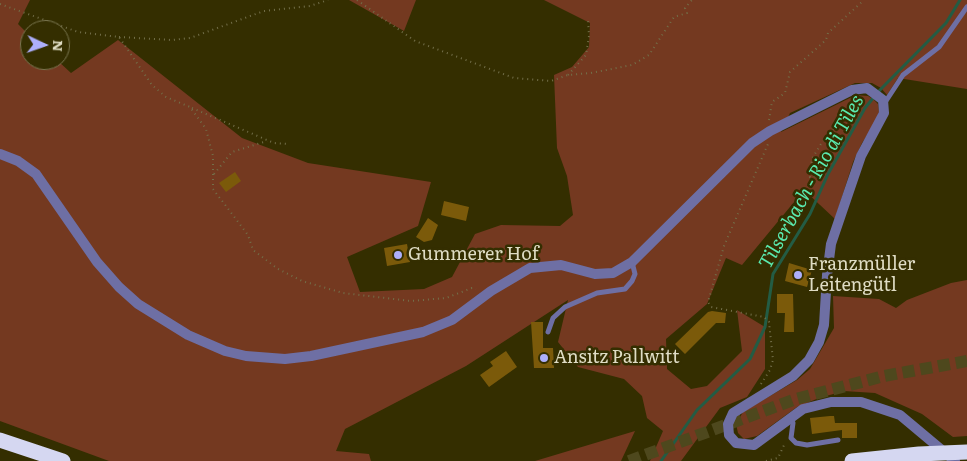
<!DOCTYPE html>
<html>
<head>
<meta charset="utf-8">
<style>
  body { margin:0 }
  #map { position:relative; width:967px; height:461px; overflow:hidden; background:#342e00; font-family:Literata,serif }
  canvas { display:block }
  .north { position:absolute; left:20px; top:20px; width:50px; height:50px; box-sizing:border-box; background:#342e00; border:1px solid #78744e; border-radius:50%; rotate:93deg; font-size:14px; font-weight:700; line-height:20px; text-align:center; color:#dfdcc4 }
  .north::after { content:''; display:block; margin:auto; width:18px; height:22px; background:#adaffb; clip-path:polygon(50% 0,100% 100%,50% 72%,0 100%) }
</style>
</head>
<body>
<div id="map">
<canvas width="967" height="461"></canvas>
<div class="north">N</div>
</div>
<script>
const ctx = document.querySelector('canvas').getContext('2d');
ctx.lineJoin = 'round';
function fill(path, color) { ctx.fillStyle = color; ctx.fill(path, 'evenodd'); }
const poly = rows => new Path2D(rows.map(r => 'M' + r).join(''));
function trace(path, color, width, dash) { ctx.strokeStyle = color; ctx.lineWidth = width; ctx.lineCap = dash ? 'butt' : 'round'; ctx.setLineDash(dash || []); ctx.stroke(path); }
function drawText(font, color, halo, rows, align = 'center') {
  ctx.font = font + ' Literata,serif'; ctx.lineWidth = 5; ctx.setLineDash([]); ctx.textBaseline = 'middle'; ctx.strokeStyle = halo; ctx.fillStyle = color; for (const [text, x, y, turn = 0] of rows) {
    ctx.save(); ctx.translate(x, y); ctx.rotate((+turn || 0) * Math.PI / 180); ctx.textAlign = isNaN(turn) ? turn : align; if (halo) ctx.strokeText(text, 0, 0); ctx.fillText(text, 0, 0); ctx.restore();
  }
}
fill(poly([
  [0,0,30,0,18,24,30,36,30,60,57,60,71,73,118,40,242,138,308,163,431,182,418,226,347,257,360,292,424,289,452,277,475,234,501,225,560,226,573,215,567,176,557,148,554,75,572,67,589,47,590,23,544,0,967,0,967,89,898,78,887,95,881,88,872,83,855,83,790,113,781,132,856,95,868,96,873,99,878,104,879,112,876,121,862,143,853,162,835,219,804,190,742,265,726,258,707,304,666,339,667,369,691,389,707,386,742,351,737,310,765,327,765,369,747,397,720,408,681,461,650,461,663,431,647,418,642,396,624,379,578,367,558,342,568,300,466,366,345,429,336,451,369,454,371,461,109,461,0,421],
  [349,0,416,0,404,31],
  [967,280,967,436,953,437,922,414,875,393,844,391,819,398,797,407,757,436,744,439,738,433,736,424,743,412,797,380,810,369,834,328,833,296,879,299,896,308,907,300,951,283],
  [635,431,621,461,535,461]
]), '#743920');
trace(poly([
  [878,92,946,23,960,0],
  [661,461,697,410,750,359,765,327,773,274,810,214,828,174,865,108,874,97]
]), '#235c44', 3);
fill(poly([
  [235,172,241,181,226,192,219,183],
  [444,201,469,207,466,221,441,215],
  [428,218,438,225,432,240,424,242,416,237],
  [407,244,410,262,387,266,384,248],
  [789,263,812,270,807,287,785,281],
  [777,294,793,294,794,332,784,332,785,313,777,313],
  [712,311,726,313,725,323,716,323,685,354,675,344,708,312],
  [531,322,543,322,543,348,553,348,554,368,534,368],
  [506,351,517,367,489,387,480,375,493,366,490,362],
  [830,416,834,416,835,423,857,423,857,438,842,438,842,430,812,434,810,418]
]), '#7b5a0a');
trace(poly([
  [629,461,796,399,884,376,967,361]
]), '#4e481d', 12, [12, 6]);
trace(poly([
  [357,0,415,41,514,78,551,81,568,75,591,73,632,65,649,55,674,17,687,13,685,8,692,0],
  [0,4,78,32,119,37,152,85,166,97,190,107,206,129,213,156,213,189,248,235,253,250,278,269,302,281,343,293,411,301,446,298,472,288,476,289],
  [119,37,172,40,190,38,264,11,310,6,328,0],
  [568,75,586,55,589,36,588,20],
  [192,108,274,143,288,144],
  [769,120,772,102,785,93,790,72,826,40,828,33,864,0],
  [828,161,814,177,810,177,809,171,813,157,821,144,859,99],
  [214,174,232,152,267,141],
  [761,384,770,370,773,360,769,322,764,317,711,307,708,302,724,246,768,144],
  [766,461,778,458,785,443]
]), '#736f49', 2, [1, 4]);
trace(poly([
  [884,104,903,75,939,47,967,7],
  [548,332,553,318,565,307,597,293,625,289,632,281,635,274,632,262],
  [791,418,793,423,791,438,796,443,807,445,838,440]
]), '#6e6fa4', 5);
trace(poly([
  [0,154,18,161,36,174,97,262,119,287,138,304,188,335,225,351,246,356,285,359,311,356,423,332,452,320,491,291,530,268,561,265,595,274,613,273,632,262,752,143,770,131,852,90,867,88,883,100,884,113,861,156,831,244,827,275,824,325,819,342,809,360,793,376,733,413,728,424,729,435,736,443,754,445,803,409,831,402,861,402,900,415,955,461]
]), '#6e6fa4', 10);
trace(poly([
  [0,440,63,461],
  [852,461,919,454,967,452]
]), '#d5d7f1', 15);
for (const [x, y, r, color] of [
  [398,255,5,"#adaffb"],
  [798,275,5,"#adaffb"],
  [544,358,5,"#adaffb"]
]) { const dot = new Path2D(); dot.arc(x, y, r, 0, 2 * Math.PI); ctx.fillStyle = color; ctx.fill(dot); trace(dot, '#342e00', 2); }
drawText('18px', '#dfdcc4', '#342e00', [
  ["Gummerer Hof",408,255],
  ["Franzmüller",808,265],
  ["Leitengütl",808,286],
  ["Ansitz Pallwitt",554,358]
], 'left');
drawText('italic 19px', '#5aeaae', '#342e00', [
  ["Tilserbach - Rio di Tiles",812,182,-61]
]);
</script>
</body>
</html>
